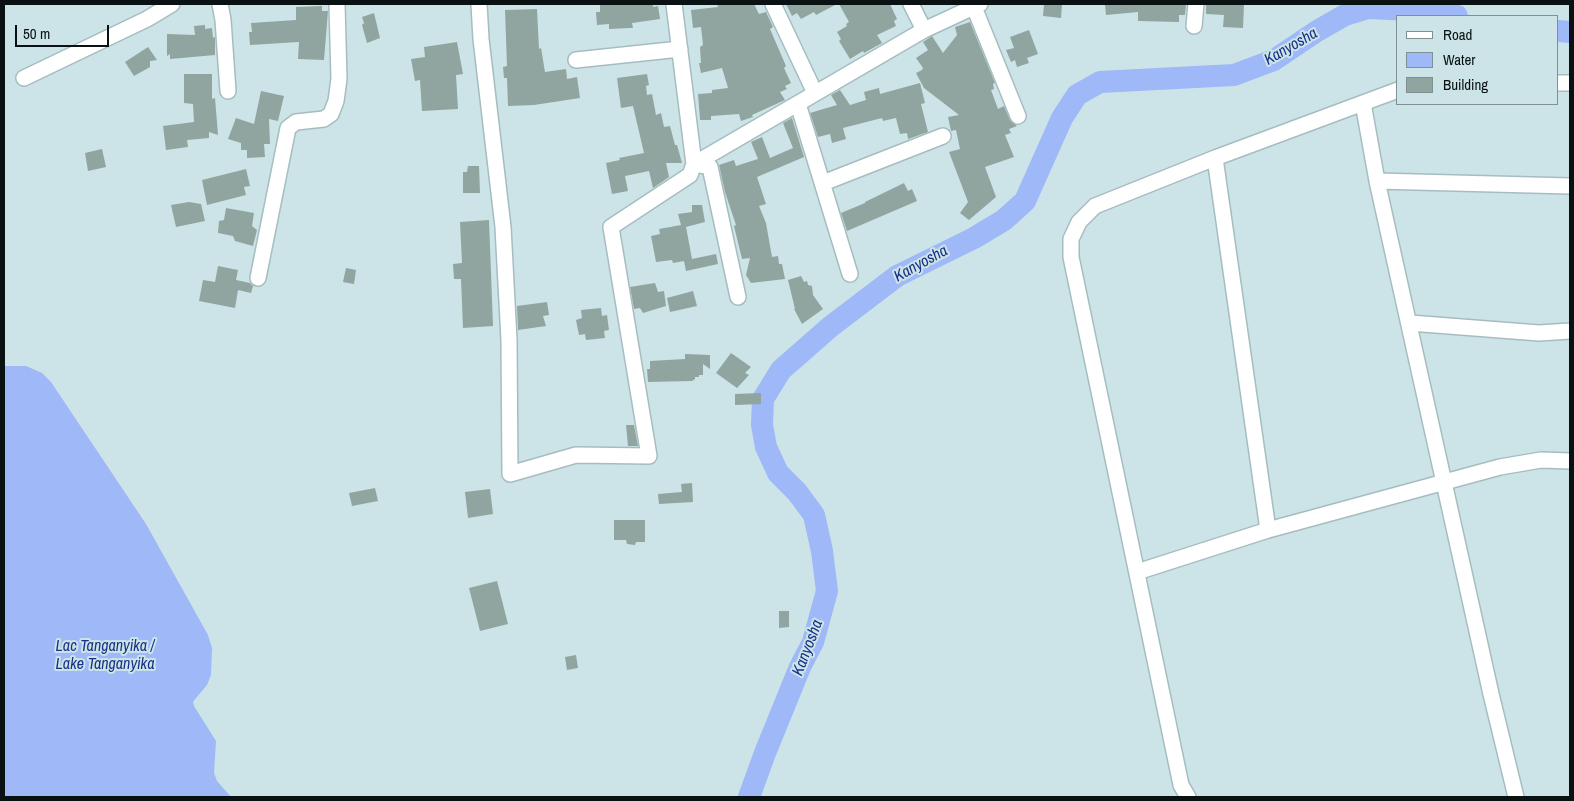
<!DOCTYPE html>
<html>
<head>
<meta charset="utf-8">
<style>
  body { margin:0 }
  #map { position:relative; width:1574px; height:801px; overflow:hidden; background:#cce4e7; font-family:"Archivo Narrow",sans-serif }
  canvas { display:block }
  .frame { position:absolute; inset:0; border:5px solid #091112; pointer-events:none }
  .legend { position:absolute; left:1396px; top:15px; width:162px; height:90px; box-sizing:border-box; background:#cce4e7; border:1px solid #7e9092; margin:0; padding:6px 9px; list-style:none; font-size:15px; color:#091112 }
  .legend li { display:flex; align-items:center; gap:10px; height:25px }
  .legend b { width:25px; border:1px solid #7e9092 }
  .scale { position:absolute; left:15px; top:25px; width:94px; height:22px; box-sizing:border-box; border:2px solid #091112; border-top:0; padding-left:6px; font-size:15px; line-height:18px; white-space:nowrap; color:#091112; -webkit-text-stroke:4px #cce4e7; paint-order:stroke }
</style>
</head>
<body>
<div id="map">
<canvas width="1574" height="801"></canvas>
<div class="frame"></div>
<ul class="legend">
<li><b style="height:6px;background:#fff"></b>Road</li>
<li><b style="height:14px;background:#9eb8f8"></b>Water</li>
<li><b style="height:14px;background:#90a59f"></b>Building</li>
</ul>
<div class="scale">50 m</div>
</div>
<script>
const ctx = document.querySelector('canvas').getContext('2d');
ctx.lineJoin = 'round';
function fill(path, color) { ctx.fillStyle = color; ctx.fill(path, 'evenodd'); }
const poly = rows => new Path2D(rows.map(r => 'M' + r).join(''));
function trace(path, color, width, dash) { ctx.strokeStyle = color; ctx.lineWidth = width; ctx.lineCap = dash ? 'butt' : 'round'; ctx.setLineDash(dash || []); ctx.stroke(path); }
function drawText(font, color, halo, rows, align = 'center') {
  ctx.font = font + ' "Archivo Narrow",sans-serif'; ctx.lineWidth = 4; ctx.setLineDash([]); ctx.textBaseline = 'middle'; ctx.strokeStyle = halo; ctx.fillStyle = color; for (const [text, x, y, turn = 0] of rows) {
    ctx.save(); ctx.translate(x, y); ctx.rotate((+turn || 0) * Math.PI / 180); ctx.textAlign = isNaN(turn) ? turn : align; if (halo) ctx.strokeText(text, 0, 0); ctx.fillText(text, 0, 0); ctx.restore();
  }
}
fill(poly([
  [4,366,26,366,42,373,51,382,146,524,208,635,212,648,211,675,207,685,196,698,193,702,194,706,216,741,214,773,217,781,231,797,4,797]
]), '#9eb8f8');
trace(poly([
  [1558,31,1570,32],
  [749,797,765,753,800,667,813,642,827,591,822,551,814,515,797,492,778,473,766,447,762,425,763,399,781,370,830,327,897,276,974,238,1004,220,1025,201,1062,118,1077,95,1100,82,1234,75,1274,60,1317,31,1345,15,1368,8,1412,10,1457,16]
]), '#9eb8f8', 22);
fill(poly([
  [600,4,653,4,653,7,658,6,660,19,632,23,633,28,630,28,609,29,609,24,597,25,596,12,600,12],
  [717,4,754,4,759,14,766,12,773,27,770,29,786,66,784,68,791,83,785,86,787,89,780,92,785,100,752,115,753,117,741,121,739,114,711,116,711,120,700,120,698,94,712,93,712,90,728,88,722,68,701,73,699,63,701,63,700,47,703,45,701,27,693,28,691,10,718,7],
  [786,4,837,4,816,15,814,12,801,19,797,13,792,16],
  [839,4,890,4,897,19,894,21,896,26,877,35,882,43,864,53,863,51,850,59,839,41,841,39,837,32,847,26,846,24,849,22],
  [1044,4,1062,4,1061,18,1043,16],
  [1105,4,1186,4,1185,15,1179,15,1179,22,1138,21,1138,12,1106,15],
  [1206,4,1244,4,1243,28,1223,27,1224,15,1206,14],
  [322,6,322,11,328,11,324,60,298,59,299,42,250,45,249,32,252,32,251,23,296,20,296,7],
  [537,9,539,49,541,48,545,72,566,69,567,79,577,77,580,98,534,105,508,106,507,78,504,78,503,67,507,66,505,10],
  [374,13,380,38,367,43,362,25,364,23,362,17],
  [970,22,995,83,993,84,994,89,991,90,998,109,1004,106,1010,120,1017,126,1009,129,1011,133,1005,135,1014,157,985,167,996,197,969,220,960,213,968,202,949,152,960,149,956,130,951,131,948,117,959,115,924,88,916,73,922,70,923,68,916,58,928,50,923,42,932,36,943,53,957,35,955,27],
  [205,25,205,29,212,28,213,38,215,37,215,55,170,59,170,54,167,56,167,34,195,35,194,26],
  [1029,30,1038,54,1027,58,1029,63,1017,67,1015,60,1011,62,1006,50,1014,48,1010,37],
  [457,42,463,74,456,75,458,109,422,111,420,80,415,81,411,59,425,57,424,47],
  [148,47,157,60,150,61,150,67,134,76,125,62],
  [184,74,212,74,212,99,215,98,218,135,209,132,209,138,187,140,188,147,166,150,163,126,194,122,193,104,184,103],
  [647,74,649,85,646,86,647,95,652,94,656,115,661,113,664,127,670,126,675,145,677,145,682,163,666,163,669,177,653,188,649,171,625,176,628,191,612,194,606,163,620,160,619,158,644,153,633,106,621,108,617,78],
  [920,83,925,103,921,104,928,132,908,139,907,133,900,134,896,118,883,121,882,118,843,128,846,139,832,143,830,134,818,137,810,113,837,105,831,95,840,90,850,105,866,100,864,92,879,88,880,94],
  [261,91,284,96,278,121,269,119,270,144,264,144,265,157,247,158,247,150,241,150,241,143,228,139,236,118,254,124],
  [792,118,804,157,757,177,766,204,759,206,766,223,772,257,778,256,779,264,782,264,785,279,751,283,746,275,750,258,742,259,734,226,736,225,725,192,719,165,734,160,736,166,758,159,751,142,762,137,770,158,793,148,783,123],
  [102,149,106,167,88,171,85,153],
  [468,166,479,166,480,193,463,193,463,172,467,172],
  [246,169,250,186,244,187,246,195,207,205,202,180],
  [904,183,908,191,912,189,917,201,847,231,841,213,865,203,865,202],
  [189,202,201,204,205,221,176,227,171,205],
  [692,205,702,205,705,222,686,227,692,259,716,254,718,264,686,271,684,261,673,263,672,260,656,262,651,236,660,234,659,229,681,225,678,214,692,212],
  [226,208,254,213,252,226,257,230,253,246,235,241,233,236,218,233,219,221,224,220],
  [489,220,493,326,463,328,461,279,454,279,453,264,462,263,460,222],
  [218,266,238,270,236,280,250,283,253,286,251,293,238,290,235,308,199,301,203,280,215,282],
  [346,268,356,270,354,284,343,282],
  [801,276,804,282,807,281,808,285,812,286,813,295,823,309,802,324,794,309,795,309,788,280],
  [655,283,658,292,664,291,666,306,643,313,640,308,634,309,630,287],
  [693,291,697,306,670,312,667,298],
  [547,302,549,315,543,316,546,326,518,330,517,306],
  [601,308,602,316,607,315,609,330,604,331,605,338,586,340,585,334,579,335,576,320,582,318,581,310],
  [731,353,751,367,745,373,749,375,737,388,716,373],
  [685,354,710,355,710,369,703,364,703,375,699,375,699,377,695,377,695,379,692,381,648,382,647,369,650,369,650,361,685,359],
  [761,393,761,404,735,405,735,394],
  [626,425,634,425,638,446,628,446],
  [692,483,693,502,659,504,658,494,682,492,681,484],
  [375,488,378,501,352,506,349,493],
  [490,489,493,514,468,518,465,492],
  [614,520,645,520,645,542,636,542,635,545,627,544,626,540,614,540],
  [497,581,508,624,480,631,469,588],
  [779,611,789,611,789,627,779,628],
  [576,655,578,668,567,670,565,657]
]), '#90a59f');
const minor = poly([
  [220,4,223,20,228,91],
  [479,4,481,39,503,227,509,340,510,474,576,455,649,456,611,227,690,175,694,164,924,30,980,4],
  [674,4,694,164,710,167,738,297],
  [773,4,815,93],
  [911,4,924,30],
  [974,7,1018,116],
  [1194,26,1196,4],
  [576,60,680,49],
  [24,78,147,19,172,4],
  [1558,83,1570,83],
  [1363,103,1377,181,1491,694,1516,797],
  [798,104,850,274],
  [1215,158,1268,530],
  [1377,181,1570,186],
  [823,183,943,136],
  [258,278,288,128,296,122,324,119,331,114,336,101,339,79,337,4],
  [1410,323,1539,333,1570,331],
  [1137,572,1268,530,1500,467,1541,460,1570,461],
  [1188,797,1181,785,1071,257,1071,239,1079,222,1095,206,1215,158,1398,90]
]);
trace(minor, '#a6bdc0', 18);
trace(minor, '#fff', 15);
drawText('italic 16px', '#1a3088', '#cce4e7', [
  ["Kanyosha",1291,47,-30],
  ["Kanyosha",921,264,-29],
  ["Lac Tanganyika /",105,647],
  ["Lake Tanganyika",105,665],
  ["Kanyosha",808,648,-69]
]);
</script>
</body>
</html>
